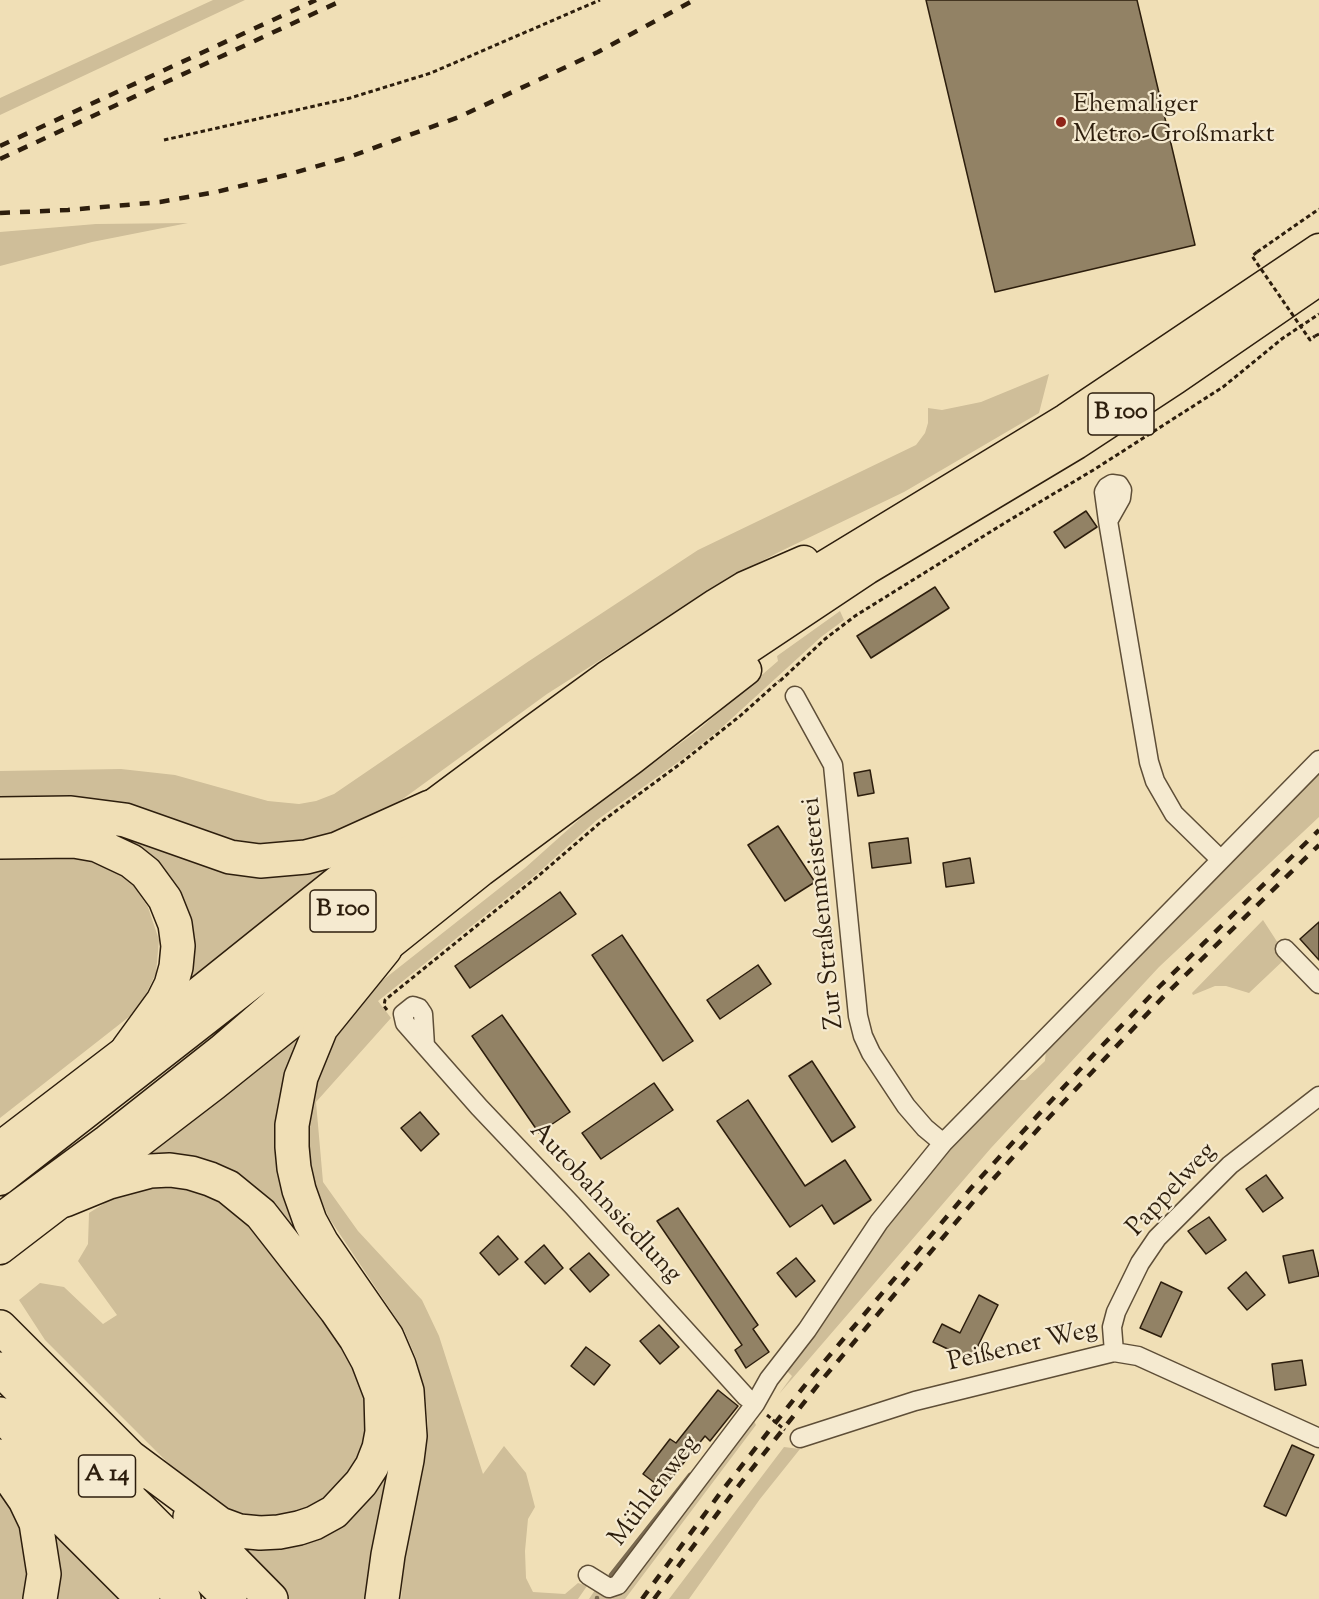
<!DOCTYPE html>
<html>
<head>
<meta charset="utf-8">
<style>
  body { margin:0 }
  canvas { display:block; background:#f0dfb6 }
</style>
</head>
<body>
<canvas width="1319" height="1599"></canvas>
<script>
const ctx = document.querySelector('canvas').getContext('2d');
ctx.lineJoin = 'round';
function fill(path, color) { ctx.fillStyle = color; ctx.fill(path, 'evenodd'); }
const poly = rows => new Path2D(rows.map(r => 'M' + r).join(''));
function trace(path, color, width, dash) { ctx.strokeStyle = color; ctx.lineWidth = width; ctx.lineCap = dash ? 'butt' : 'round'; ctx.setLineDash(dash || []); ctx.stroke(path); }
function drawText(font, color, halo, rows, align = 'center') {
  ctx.font = font + ' "Sorts Mill Goudy",serif'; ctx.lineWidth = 4.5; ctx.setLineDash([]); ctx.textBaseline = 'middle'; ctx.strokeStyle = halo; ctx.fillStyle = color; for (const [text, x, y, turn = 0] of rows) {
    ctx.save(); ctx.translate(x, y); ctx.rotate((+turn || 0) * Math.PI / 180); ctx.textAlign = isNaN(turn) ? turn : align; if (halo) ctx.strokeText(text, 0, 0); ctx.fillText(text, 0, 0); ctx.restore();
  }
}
fill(poly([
  [213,0,245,0,0,115,0,98],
  [188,223,92,242,0,266,0,232,96,224],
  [1049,374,1039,413,904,492,779,552,726,580,547,694,400,801,367,823,347,833,276,849,0,807,0,771,121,769,175,775,268,801,299,804,316,801,334,794,529,661,698,550,916,445,925,433,928,423,928,408,942,410,981,402],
  [840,611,844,620,821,637,719,730,681,760,597,820,539,872,378,1001,391,1018,316,1102,323,1182,358,1231,422,1300,439,1336,483,1474,504,1446,526,1473,535,1507,528,1519,525,1551,526,1578,533,1592,565,1594,578,1583,587,1586,578,1599,401,1599,405,1556,425,1461,428,1426,425,1392,416,1358,404,1330,329,1218,317,1190,309,1159,308,1128,310,1098,334,1034,356,1005,383,980,525,868,591,809,697,731,778,661,777,656],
  [1319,770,1319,817,1159,967,991,1148,779,1394,792,1376,787,1371,864,1257,905,1201,948,1151,1015,1080,1025,1080,1045,1061,1046,1049],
  [34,824,350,855,170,1006,174,902],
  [57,856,98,861,131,882,148,907,159,940,156,973,139,1009,0,1118,0,860],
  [1263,920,1287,957,1249,993,1226,986,1215,986,1193,995,1192,993],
  [310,1021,282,1104,400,1410,375,1599,283,1599,225,1541,307,1534,389,1418,270,1215,128,1168],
  [150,1186,185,1186,220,1200,245,1218,346,1350,361,1376,370,1419,361,1460,334,1493,302,1514,265,1518,230,1510,187,1482,45,1340,19,1300,40,1283,64,1287,103,1324,117,1315,78,1261,88,1244,89,1213,121,1193],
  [754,1421,756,1425,625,1599,589,1599,595,1590,612,1596,748,1422],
  [784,1447,800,1449,760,1499,689,1599,669,1599],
  [0,1484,29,1530,31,1599,0,1599],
  [48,1518,127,1599,45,1599]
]), '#cfbe99');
trace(poly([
  [611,1575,690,1475],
  [597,1599,597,1598]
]), '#7a6a50', 4.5);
const building = poly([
  [926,0,1137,0,1195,245,995,292,926,0],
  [1086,511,1097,527,1065,548,1054,532,1086,511],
  [935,587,949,608,871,658,857,636,935,587],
  [870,770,874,793,858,796,854,773,870,770],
  [778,826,815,882,785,901,748,845,778,826],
  [908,838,911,863,872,868,869,843,908,838],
  [970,858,974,883,946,887,943,863,970,858],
  [560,892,576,914,470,988,455,966,560,892],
  [1319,922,1319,960,1300,939,1319,922],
  [622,935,693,1041,663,1061,592,955,622,935],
  [758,965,771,984,720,1019,707,1000,758,965],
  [502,1015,570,1112,539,1133,472,1036,502,1015],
  [812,1061,855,1127,832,1142,789,1076,812,1061],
  [654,1083,673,1110,601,1159,582,1133,654,1083],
  [748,1100,805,1186,845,1160,871,1200,834,1224,822,1205,790,1227,717,1121,748,1100],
  [420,1112,439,1134,421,1151,401,1128,420,1112],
  [1266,1175,1283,1198,1263,1212,1246,1189,1266,1175],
  [678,1208,758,1325,753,1329,769,1352,746,1368,735,1350,742,1345,657,1221,678,1208],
  [1209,1217,1226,1240,1206,1254,1188,1231,1209,1217],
  [498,1236,518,1259,499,1275,480,1253,498,1236],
  [544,1245,563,1268,545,1284,525,1262,544,1245],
  [1313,1250,1319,1276,1289,1283,1283,1256,1313,1250],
  [589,1253,609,1275,590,1292,570,1269,589,1253],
  [796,1258,815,1281,796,1297,777,1273,796,1258],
  [1246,1272,1265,1295,1247,1310,1228,1288,1246,1272],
  [1161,1282,1182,1292,1161,1337,1140,1328,1161,1282],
  [979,1295,998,1305,971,1360,933,1342,942,1324,960,1333,979,1295],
  [659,1325,679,1347,660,1364,640,1341,659,1325],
  [586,1347,610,1365,594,1385,571,1366,586,1347],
  [1302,1360,1306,1385,1275,1390,1272,1364,1302,1360],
  [718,1390,738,1406,710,1441,705,1436,663,1489,643,1474,670,1439,676,1443,718,1390],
  [1292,1445,1314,1455,1286,1516,1264,1506,1292,1445]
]);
fill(building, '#928265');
trace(building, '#2d1e0d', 1.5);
const minor = poly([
  [1108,521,1121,498,1122,490,1119,485,1112,484,1107,487,1104,492,1108,521,1149,762,1155,781,1174,814,1220,859],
  [795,696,833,765,858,1016,863,1036,871,1053,906,1106,925,1128,943,1143],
  [1285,949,1319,984],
  [425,1046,423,1014,419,1008,413,1006,403,1014,405,1023,479,1107,572,1205,746,1397],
  [1114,1352,1112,1327,1116,1312,1140,1263,1157,1238,1230,1165,1319,1096],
  [800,1438,915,1401,1114,1352,1138,1356,1319,1438],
  [588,1575,609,1588,618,1585,755,1404,769,1379,807,1330,879,1222,943,1143,1319,760]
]);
const trunk = poly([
  [0,1147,128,1049,430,807,532,731,606,677,716,604,744,587,804,561],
  [0,1180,545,755,618,703,788,588,1066,419,1319,249],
  [0,1219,107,1140,221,1050,337,950,481,837,633,725,867,569,1076,444,1175,379,1319,280],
  [0,1249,214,1085,481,871,632,759,746,670]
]);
const motorway = poly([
  [0,814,71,813,125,820,230,857,260,861,306,857,337,849,430,807],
  [0,842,74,841,97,845,131,861,146,873,165,899,175,924,178,946,176,967,171,985,163,1001,128,1049],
  [65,1200,109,1182,150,1171,170,1170,191,1173,210,1179,228,1187,261,1214,336,1310,356,1339,368,1361,381,1395,382,1432,379,1448,372,1466,361,1483,334,1512,314,1523,299,1528,279,1532,260,1533,239,1531,220,1524,130,1457],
  [0,1327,145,1472],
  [0,1369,230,1599],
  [0,1414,184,1599],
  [0,1456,143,1599],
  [14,1484,25,1500,36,1523,44,1574,40,1599],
  [190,1517,271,1599],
  [382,1599,388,1555,407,1460,410,1436,407,1391,399,1365,387,1337,322,1243,310,1221,299,1190,294,1168,292,1147,292,1125,301,1077,321,1028,385,949]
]);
trace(minor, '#5e4e37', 21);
trace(trunk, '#2d1e0d', 33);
trace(motorway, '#2d1e0d', 36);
trace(poly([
  [164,140,350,98,431,73,600,0],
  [1257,252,1319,209],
  [1315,336,1319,334],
  [780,681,825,639,855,616,1003,524,1095,469,1223,387,1283,338,1319,314],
  [387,1010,384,1006,385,1000,537,877,601,822,676,767,740,716,779,681],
  [767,1415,785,1430]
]), '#2d1e0d', 3, [4.5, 3]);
trace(minor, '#f5ead0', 18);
trace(trunk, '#f0dfb6', 30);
trace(motorway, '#f0dfb6', 33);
trace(poly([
  [0,146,316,0],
  [0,159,343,0],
  [0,213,68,210,160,202,216,192,286,175,349,157,459,117,598,52,694,0],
  [642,1599,721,1492,813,1375,971,1188,1095,1053,1159,987,1319,830],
  [654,1599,729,1498,821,1381,979,1195,1039,1128,1166,994,1319,845]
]), '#2d1e0d', 4.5, [10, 10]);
trace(poly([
  [1257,252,1252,256,1310,340,1315,336]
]), '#2d1e0d', 3, [4.5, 3]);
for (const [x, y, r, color] of [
  [1061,122,6,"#8f2418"]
]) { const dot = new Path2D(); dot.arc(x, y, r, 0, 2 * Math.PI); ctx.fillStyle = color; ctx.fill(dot); trace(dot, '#f5ead0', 2); }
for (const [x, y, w] of [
  [1121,414,66],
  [343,911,66],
  [107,1476,57]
]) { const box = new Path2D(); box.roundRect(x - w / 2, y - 21, w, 42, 4.5); ctx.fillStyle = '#f5ead0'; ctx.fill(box); trace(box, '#2d1e0d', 1.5); }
drawText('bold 24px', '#2d1e0d', null, [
  ["B 100",1121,414],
  ["B 100",343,911],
  ["A 14",107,1476]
]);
drawText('26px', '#2d1e0d', '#f5ead0', [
  ["Ehemaliger",1073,107],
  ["Metro-Großmarkt",1073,137]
], 'left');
drawText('26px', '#2d1e0d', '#f5ead0', [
  ["Zur Straßenmeisterei",825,913,-96],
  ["Pappelweg",1173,1191,-47],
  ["Autobahnsiedlung",604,1204,47],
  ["Peißener Weg",1023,1348,-13],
  ["Mühlenweg",656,1492,-53]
]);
</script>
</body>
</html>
